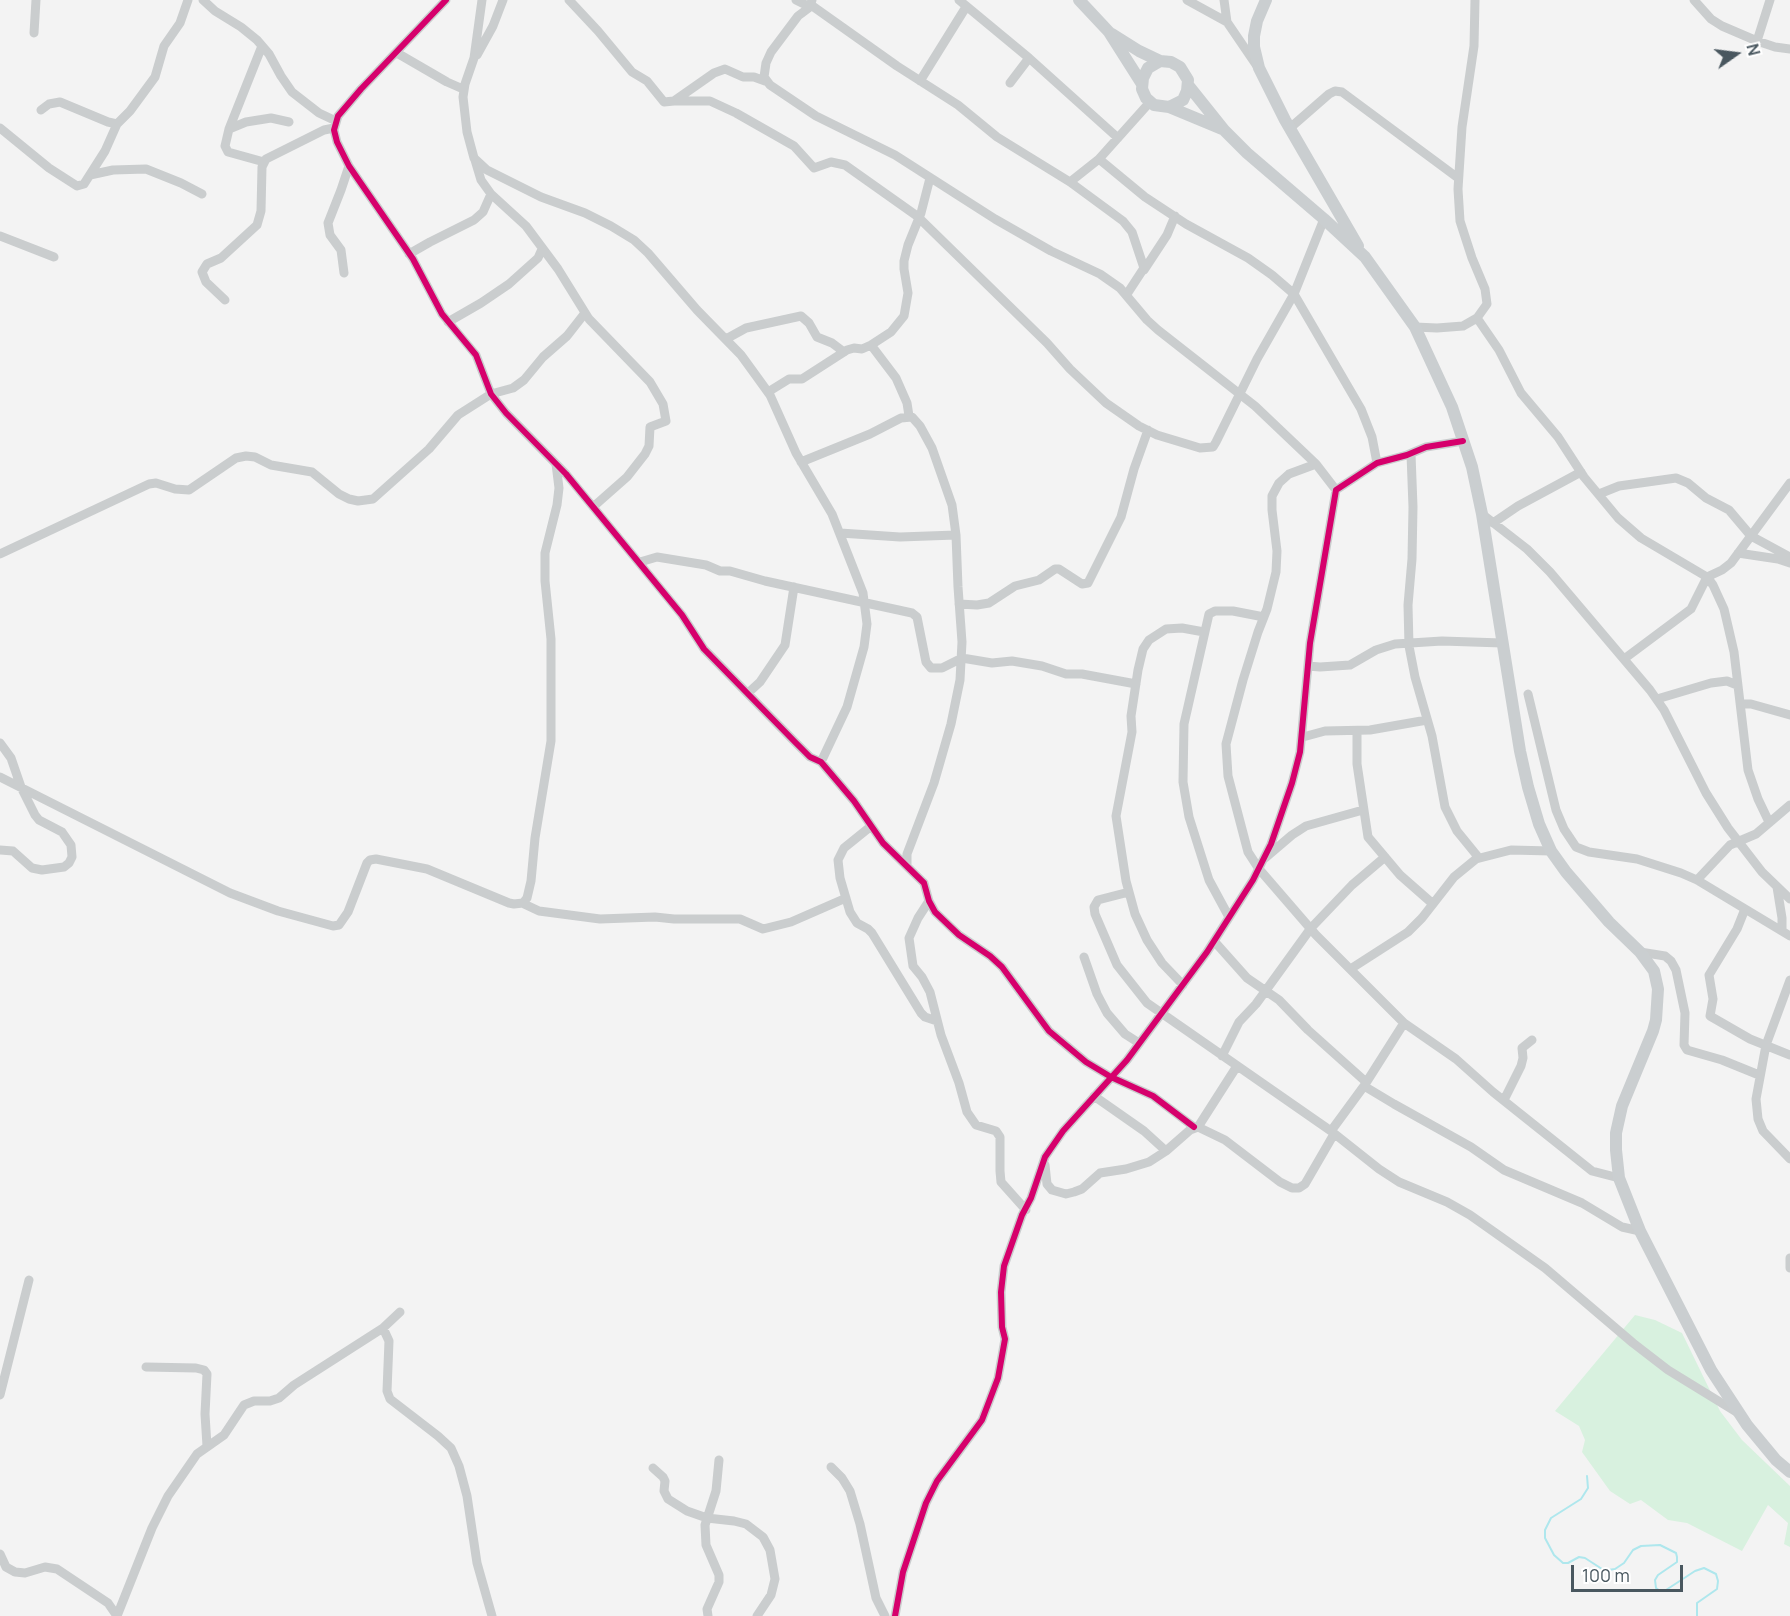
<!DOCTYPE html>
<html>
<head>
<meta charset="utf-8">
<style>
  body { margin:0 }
  #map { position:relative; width:1790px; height:1616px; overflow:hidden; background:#f3f3f3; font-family:Manrope,sans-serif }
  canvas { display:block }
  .north { position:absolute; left:1706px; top:24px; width:60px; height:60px; -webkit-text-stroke:4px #fff; paint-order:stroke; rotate:76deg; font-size:16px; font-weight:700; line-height:24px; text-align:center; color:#49575f }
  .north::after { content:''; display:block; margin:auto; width:21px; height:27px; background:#49575f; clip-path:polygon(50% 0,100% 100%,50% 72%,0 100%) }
  .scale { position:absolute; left:1571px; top:1565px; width:112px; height:27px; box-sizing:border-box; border:3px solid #49575f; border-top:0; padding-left:8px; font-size:18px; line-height:21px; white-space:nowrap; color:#49575f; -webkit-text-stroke:4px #fff; paint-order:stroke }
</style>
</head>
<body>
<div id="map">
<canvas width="1790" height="1616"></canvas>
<div class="north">N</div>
<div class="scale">100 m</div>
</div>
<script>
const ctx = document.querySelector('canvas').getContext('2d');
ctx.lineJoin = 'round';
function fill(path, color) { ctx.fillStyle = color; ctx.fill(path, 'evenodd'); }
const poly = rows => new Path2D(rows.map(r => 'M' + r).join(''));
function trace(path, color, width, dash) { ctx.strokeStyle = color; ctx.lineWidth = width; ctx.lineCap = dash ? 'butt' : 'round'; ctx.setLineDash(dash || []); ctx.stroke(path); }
fill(poly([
  [1635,1315,1655,1320,1682,1333,1720,1411,1742,1440,1790,1486,1790,1547,1784,1544,1788,1523,1768,1505,1742,1551,1687,1523,1668,1520,1641,1500,1630,1504,1610,1491,1582,1452,1585,1440,1579,1426,1555,1411]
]), '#d8f1df');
trace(poly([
  [1587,1476,1588,1488,1581,1499,1551,1518,1545,1530,1545,1538,1554,1555,1563,1563,1568,1563,1579,1557,1585,1558,1602,1569,1608,1570,1615,1569,1624,1563,1633,1550,1641,1546,1660,1545,1676,1553,1677,1557,1677,1562,1658,1575,1655,1580,1656,1588,1660,1591,1666,1590,1695,1571,1704,1568,1716,1574,1718,1581,1717,1589,1697,1603,1697,1616]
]), '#aee7ed', 2);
trace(poly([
  [203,0,215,11,241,27,257,40,269,54,281,76,292,92,319,113,336,121],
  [446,0,361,89,338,116,334,130,337,142,349,166,413,259,442,314,476,355,491,394,506,413,566,474,682,615,704,649,795,742,810,757,821,762,854,801,883,843,924,883,929,901,935,912,959,935,990,956,1002,967,1049,1031,1086,1062,1111,1077,1153,1096,1194,1127],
  [482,0,474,58,465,84,463,97,467,132,474,158,487,170,541,197,585,213,611,226,634,240,648,253,697,310,741,355,757,377,770,395,796,453,832,514,863,593,867,624,864,647,847,707,821,762],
  [569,0,598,31,632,72,647,81,664,102,674,101,714,73,725,69,743,77,754,77,765,81],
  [796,0,810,7],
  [812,0,810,7,798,16,771,52,766,63,764,77,770,85,816,116,895,155,995,219,1051,251,1100,274,1120,288,1147,320,1158,330,1255,406,1316,464],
  [959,0,1029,58,1118,138],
  [1187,0,1227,22],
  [1224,0,1227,22,1257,66],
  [1694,0,1711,19,1722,26,1757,41,1775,47,1790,49],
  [811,5,897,66,958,105,997,137,1070,182,1123,221,1132,232,1144,268,1127,294],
  [34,33,36,0],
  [1757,41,1770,0],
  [397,53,447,82,463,89],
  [477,55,493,26,503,0],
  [920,81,966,7],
  [1010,83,1029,58],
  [674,101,710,101,736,113,794,146,814,168,831,162,845,165,917,216,1047,343,1070,369,1106,403,1139,426,1157,435,1200,448,1213,447,1216,442,1257,359,1294,294,1324,219],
  [41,110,49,104,60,102,108,122,117,124],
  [0,128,49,168,77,186,84,184,105,151,117,124,130,111,155,77,164,46,180,23,188,0],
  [1290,128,1329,94,1335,91,1342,92,1458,178],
  [229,129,262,46],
  [1099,159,1145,197,1186,224,1248,258,1272,275,1294,294,1361,409,1372,437,1377,463],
  [475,160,481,180,491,194,526,226,558,269,589,319,650,382,663,404,666,421,650,427,649,446,645,454,627,477,593,507],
  [264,162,228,152,225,146,229,129,246,122,271,118,289,122],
  [90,175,113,170,146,169,181,183,202,194],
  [1070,182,1099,159,1150,102],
  [0,236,54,257],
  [409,254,430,242,474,220,483,212,491,194],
  [1144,270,1167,235,1175,216],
  [344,273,341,250,330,235,328,223,341,190,349,166],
  [225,300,206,282,202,272,207,264,221,258,257,225,261,211,262,167,266,159,324,130,334,128],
  [1477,318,1499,350,1521,393,1558,437,1584,477,1618,518,1641,538,1707,577,1713,585,1724,609,1734,652,1748,770,1758,799,1769,822],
  [448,322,481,303,509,284,538,258,542,249],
  [1415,327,1437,328,1463,326,1477,318,1487,304,1485,289,1472,258,1460,221,1458,189,1462,127,1474,46,1475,0],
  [726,339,746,328,801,316,809,323,817,337,832,343,844,352],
  [871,345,891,332,904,316,908,293,904,269,904,261,908,245,921,213,930,178],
  [768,392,789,379,802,379,847,350,854,348,862,349,871,345,896,378,907,403,909,416],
  [1411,454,1413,507,1412,559,1408,605,1409,646,1415,677,1432,736,1445,807,1457,831,1479,858],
  [801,462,870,434,901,418,912,417,920,426,932,448,952,505,956,535,958,587,962,642,960,680,951,724,934,783,907,854,907,866],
  [1336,490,1316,464,1289,474,1279,483,1272,496,1272,510,1277,551,1276,572,1267,609,1258,632,1243,680,1226,744,1228,776,1248,852,1259,869,1316,935,1404,1023,1456,1059,1493,1092,1592,1171,1619,1178],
  [1599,494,1619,486,1676,478,1688,483,1706,498,1729,510,1751,536,1790,557],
  [1482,514,1527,549,1550,572,1650,690,1664,710,1706,793,1728,828,1762,872,1790,899],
  [1493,523,1518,506,1581,472],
  [840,533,900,537,956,535],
  [1738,553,1778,559,1790,563],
  [0,554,149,484,156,483,175,489,189,490,236,458,246,456,255,457,271,465,312,472,339,494,349,499,358,501,373,499,429,449,458,415,491,394,513,388,524,380,543,357,567,336,585,313],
  [640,562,657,557,706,565,720,571,730,571,765,581,912,613,917,617,926,662,931,668,942,668,962,658,992,663,1012,661,1042,666,1066,674,1082,674,1136,684],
  [959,604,977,605,989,603,1015,586,1039,580,1055,569,1059,569,1082,584,1088,583,1121,517,1134,469,1148,430],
  [1624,659,1691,609,1707,577,1722,570,1731,563,1790,483],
  [1308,666,1320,667,1350,665,1376,650,1395,644,1442,641,1502,643],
  [748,693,760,682,785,645,794,587],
  [1528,694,1556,810,1564,829,1576,847,1589,852,1637,859,1681,873,1697,880,1790,936],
  [1657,699,1711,683,1727,681,1737,685],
  [1741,704,1751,704,1790,715],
  [1357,731,1357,764,1368,837,1400,875,1433,904],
  [1303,737,1325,731,1370,730,1427,720],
  [0,743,11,758,21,787,35,815,39,820,62,832,71,845,72,857,69,863,64,867,42,870,32,868,13,851,0,850],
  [0,777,230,893,278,911,333,926,339,925,348,912,367,863,370,860,376,859,427,869,509,903,514,904,523,903,527,898,531,881,535,838,551,741,551,639,545,581,545,553,557,505,559,488,556,464],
  [870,827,844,848,838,860,840,878,850,912,857,923,868,929,872,933,921,1013,925,1017,937,1021],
  [1265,858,1292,835,1306,826,1363,810],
  [1697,880,1730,845,1756,834,1790,805],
  [1777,887,1782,918,1782,931],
  [1129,892,1098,900,1094,907,1095,914,1117,965,1147,1003,1331,1131,1379,1169,1399,1182,1447,1202,1470,1215,1545,1268,1633,1343,1668,1370,1738,1413],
  [929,901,918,918,909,938,913,966,922,977,930,992,941,1035,959,1083,967,1112,976,1125,996,1131,1000,1137,1000,1171,1001,1182,1026,1210],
  [522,903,539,911,600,919,655,917,674,919,740,919,763,929,791,922,846,898],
  [1745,909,1737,929,1709,975,1713,999,1710,1016,1750,1039,1790,1055],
  [1229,917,1209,880,1189,817,1183,782,1184,724,1209,614,1215,611,1233,611,1264,617],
  [1214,941,1247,978,1279,1000,1308,1030,1366,1082],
  [1640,952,1665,956,1671,961,1676,970,1685,1013,1684,1045,1687,1050,1722,1060,1759,1075],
  [1084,957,1097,994,1107,1013,1125,1034,1139,1043],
  [1352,968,1408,932,1422,918,1454,877,1476,859,1511,850,1551,851],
  [1790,980,1766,1045,1756,1099,1758,1119,1763,1131,1790,1159],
  [1183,985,1162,963,1147,940,1135,914,1126,881,1116,816,1132,732,1131,716,1138,670,1143,649,1149,640,1166,629,1182,628,1204,632],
  [1222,1056,1239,1022,1256,1004,1311,928,1352,885,1385,857],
  [1364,1086,1394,1104,1471,1147,1504,1170,1582,1203,1622,1227,1640,1231],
  [1094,1096,1144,1131,1166,1151],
  [1504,1100,1521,1066,1523,1058,1522,1048,1532,1040],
  [1198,1127,1237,1066],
  [1331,1131,1364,1086,1404,1023],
  [1045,1165,1047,1184,1052,1190,1066,1194,1074,1192,1082,1189,1100,1173,1126,1169,1149,1162,1166,1151,1190,1130,1198,1127,1225,1140,1280,1182,1292,1188,1299,1188,1305,1184,1334,1134],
  [1790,1258,1790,1268],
  [383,1328,389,1341,387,1391,390,1399,438,1436,451,1448,459,1466,467,1496,477,1563,492,1616],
  [146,1367,196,1368,204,1370,207,1374,205,1414,207,1446],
  [0,1395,29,1280],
  [831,1467,842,1478,850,1491,860,1524,876,1598,885,1616],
  [653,1468,663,1477,665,1481,664,1491,668,1499,687,1511,707,1518,734,1521,746,1524,763,1537,770,1550,775,1579,771,1595,757,1616],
  [0,1554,6,1567,15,1572,25,1573,45,1567,57,1569,108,1603,117,1616],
  [117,1616,152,1528,168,1496,197,1454,224,1435,244,1405,254,1401,270,1401,279,1398,294,1385,383,1328,400,1312],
  [708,1616,707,1609,719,1582,719,1575,706,1545,705,1525,716,1491,719,1460],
  [895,1616,903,1572,926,1503,937,1481,982,1420,998,1378,1005,1339,1002,1327,1001,1292,1004,1266,1022,1215,1031,1198,1045,1157,1063,1131,1127,1060,1207,952,1253,880,1271,844,1292,783,1300,752,1310,643,1336,490,1377,463,1407,455,1426,447,1463,441]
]), '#cacdce', 9);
trace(poly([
  [1079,0,1109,32,1142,84],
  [1266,0,1257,21,1254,36,1254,47,1259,68,1285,120,1358,246],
  [1112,34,1139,51,1160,61],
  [1188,85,1224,130,1247,153,1324,219,1365,257,1415,327,1452,407,1472,467,1482,514,1520,751,1528,787,1539,824,1551,851,1566,872,1609,922,1640,952,1654,971,1658,989,1656,1020,1653,1031,1622,1106,1616,1133,1616,1150,1619,1178,1640,1231,1711,1370,1747,1425,1776,1460,1790,1472],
  [1169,107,1183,100,1187,91,1188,80,1180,67,1171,62,1160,61,1148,68,1143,78,1142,89,1146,98,1154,105,1169,107,1222,129]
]), '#caced0', 12);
trace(poly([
  [446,0,361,89,338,116,334,130,337,142,349,166,413,259,442,314,476,355,491,394,506,413,566,474,682,615,704,649,795,742,810,757,821,762,854,801,883,843,924,883,929,901,935,912,959,935,990,956,1002,967,1049,1031,1086,1062,1111,1077,1153,1096,1194,1127],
  [895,1616,903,1572,926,1503,937,1481,982,1420,998,1378,1005,1339,1002,1327,1001,1292,1004,1266,1022,1215,1031,1198,1045,1157,1063,1131,1127,1060,1207,952,1253,880,1271,844,1292,783,1300,752,1310,643,1336,490,1377,463,1407,455,1426,447,1463,441]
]), '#d6006c', 6);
</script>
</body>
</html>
